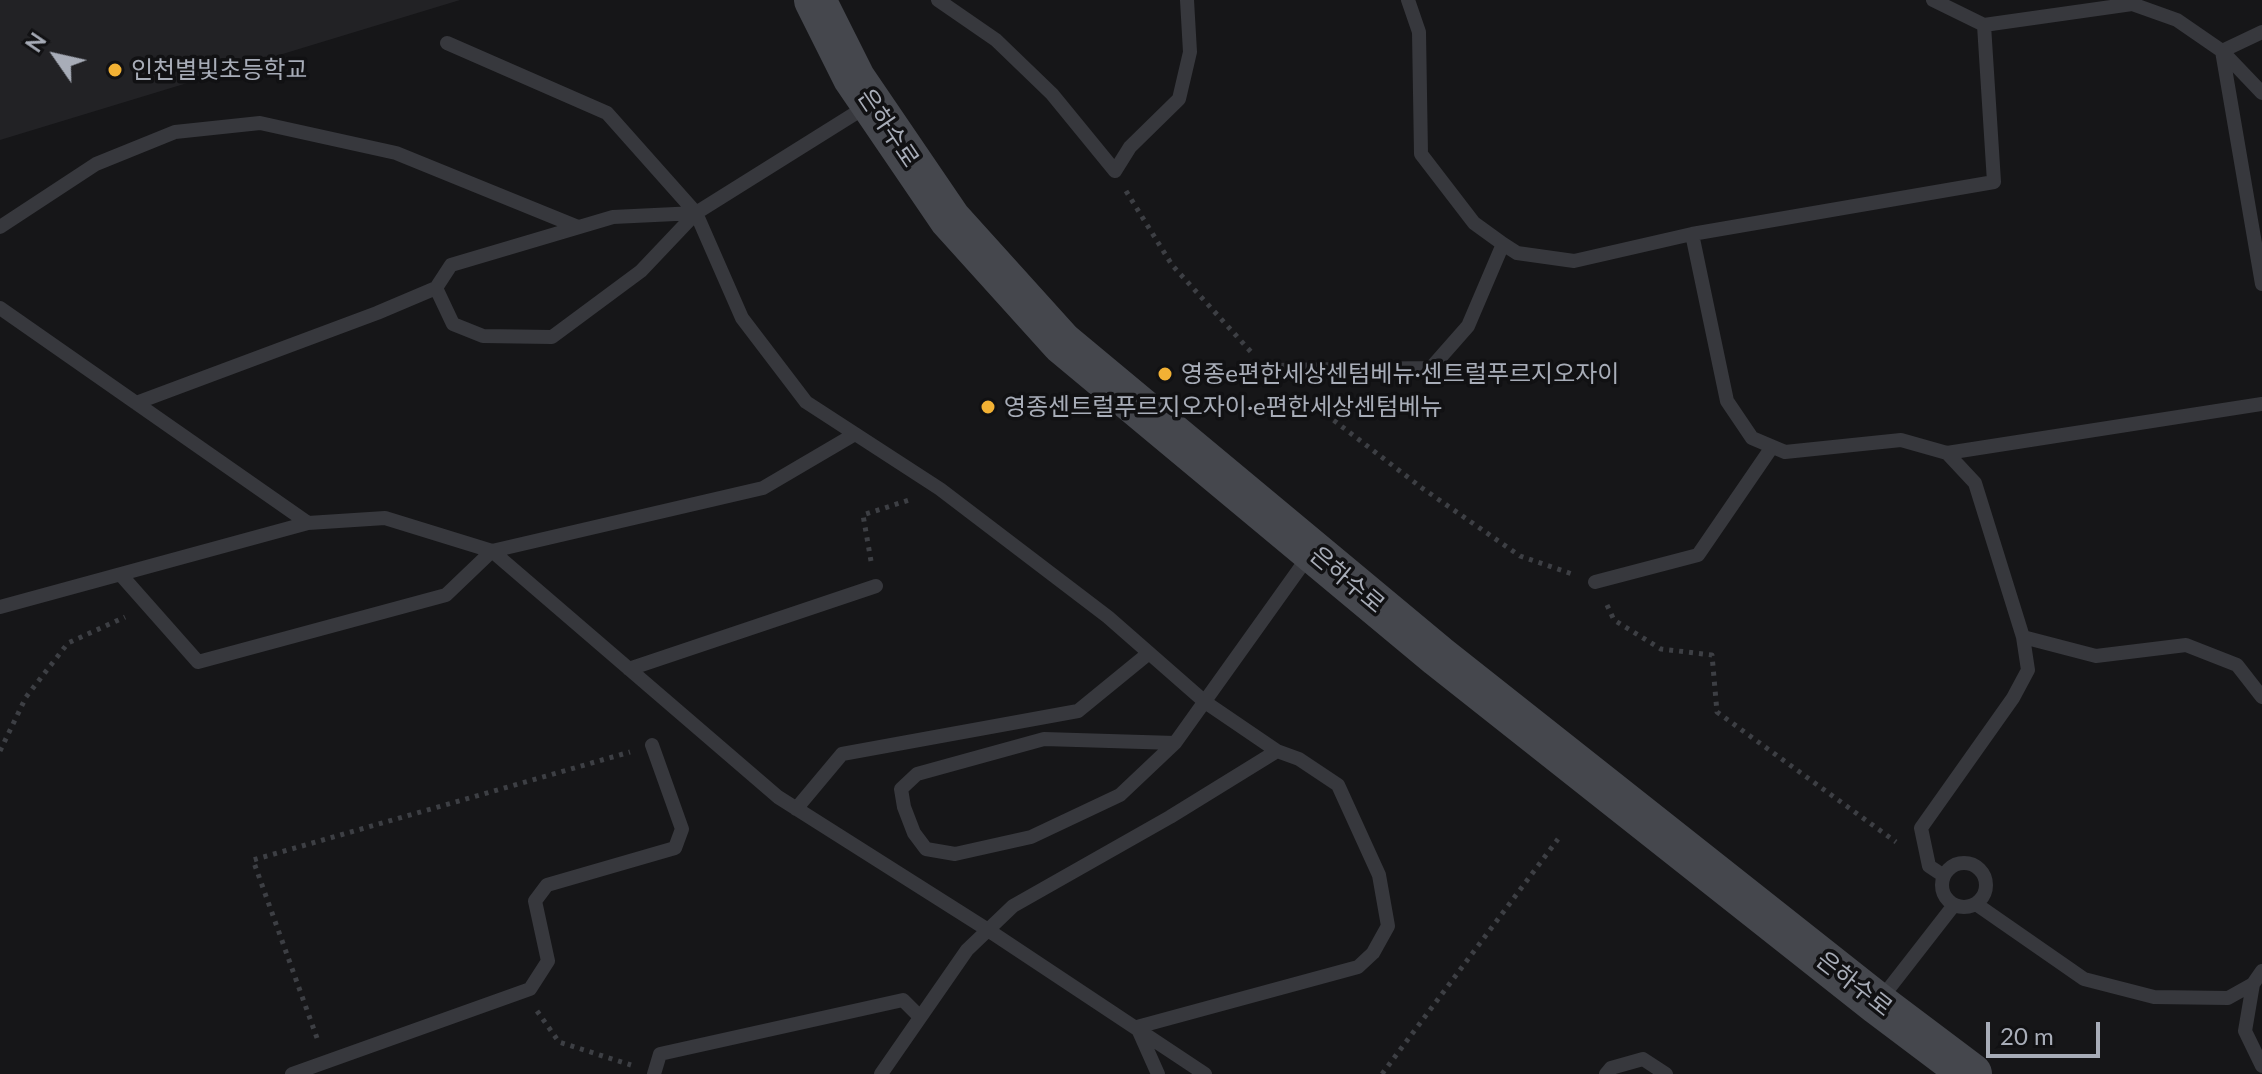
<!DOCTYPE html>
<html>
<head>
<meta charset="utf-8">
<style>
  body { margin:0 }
  #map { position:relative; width:2262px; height:1074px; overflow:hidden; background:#161618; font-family:Lato,sans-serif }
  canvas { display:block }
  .north { position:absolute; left:16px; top:16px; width:80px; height:80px; -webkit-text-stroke:6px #111113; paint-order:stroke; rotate:304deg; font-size:22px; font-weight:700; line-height:32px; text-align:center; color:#a8adb8 }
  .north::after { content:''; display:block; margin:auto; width:28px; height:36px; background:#a8adb8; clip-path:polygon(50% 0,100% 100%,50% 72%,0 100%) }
  .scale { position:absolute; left:1986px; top:1022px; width:114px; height:36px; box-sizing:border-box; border:4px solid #a8adb8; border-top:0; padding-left:10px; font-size:24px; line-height:28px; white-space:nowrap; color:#a8adb8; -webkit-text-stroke:6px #111113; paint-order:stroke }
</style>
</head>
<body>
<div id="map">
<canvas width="2262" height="1074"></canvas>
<div class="north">N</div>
<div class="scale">20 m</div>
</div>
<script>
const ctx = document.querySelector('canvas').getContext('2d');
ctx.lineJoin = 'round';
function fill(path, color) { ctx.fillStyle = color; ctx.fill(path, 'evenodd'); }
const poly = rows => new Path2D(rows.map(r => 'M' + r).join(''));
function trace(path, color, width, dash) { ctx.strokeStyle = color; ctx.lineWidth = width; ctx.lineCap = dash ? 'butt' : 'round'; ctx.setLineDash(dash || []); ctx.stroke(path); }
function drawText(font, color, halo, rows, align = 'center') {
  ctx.font = font + ' Lato,"Noto Sans KR",sans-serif'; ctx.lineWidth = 7; ctx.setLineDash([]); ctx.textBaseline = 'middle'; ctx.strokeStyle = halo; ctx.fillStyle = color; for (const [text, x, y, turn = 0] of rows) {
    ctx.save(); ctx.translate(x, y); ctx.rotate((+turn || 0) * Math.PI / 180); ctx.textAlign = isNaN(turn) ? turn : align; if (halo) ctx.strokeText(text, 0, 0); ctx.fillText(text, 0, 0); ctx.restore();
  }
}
fill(poly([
  [0,0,460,0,0,140]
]), '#222225');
trace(poly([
  [1126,191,1172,265,1252,353],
  [1302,396,1422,488,1520,556,1572,574],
  [871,561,863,515,909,500],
  [1607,605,1614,620,1661,649,1712,655,1717,712,1896,842],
  [0,751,26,697,68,643,125,617],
  [537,1011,559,1042,631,1065],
  [317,1038,253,860,630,752],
  [1382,1074,1558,839]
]), '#3d3f44', 5, [4, 6]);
trace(poly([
  [938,0,996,40,1052,94,1115,171,1130,147,1179,99,1190,52,1187,0],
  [1408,0,1419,32,1421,154,1474,223,1503,244,1517,253,1574,261,1692,234,1994,182,1984,25],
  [1933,0,1984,25,2132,4,2177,20,2222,51,2262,93],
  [2262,32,2222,51,2262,284],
  [447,43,607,113,696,213,742,318,806,402,940,489,1108,617,1205,702,1277,751,1299,759,1338,785,1379,875,1388,926,1373,953,1358,967,1137,1027,1158,1074],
  [696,213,613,217,451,265,436,288,453,324,483,336,552,337,641,271,696,213,867,106],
  [0,227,96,164,175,132,260,123,396,153,578,227],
  [1692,234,1727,401,1752,438,1785,452,1901,440,1947,453,1975,483,2023,637,2028,670,2013,698,1921,828,1929,866,1944,876],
  [0,308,308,523,385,518,492,551,778,797,988,930,1205,1074],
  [1269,370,1431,368,1468,326,1503,244],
  [136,403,377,313,436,288],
  [1947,453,2262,404],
  [121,575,198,662,446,595,492,551,763,488,855,434],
  [1595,582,1698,555,1772,447],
  [0,607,308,523],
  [2023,637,2096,656,2186,645,2237,665,2262,697],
  [629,669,876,586],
  [1175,743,1044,739,917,774,901,789,904,807,914,833,926,849,955,854,1031,837,1120,795,1175,743,1310,554],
  [796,809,842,754,1078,711,1149,653],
  '1942 885a22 22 0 1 1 44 0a22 22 0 1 1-44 0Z',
  [1976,904,2084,979,2154,997,2228,998,2253,984,2262,971],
  [2253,984,2245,1031,2262,1066],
  [1880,1000,1954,905],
  [292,1074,530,989,548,961,535,901,547,885,675,848,682,829,652,745],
  [654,1074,660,1054,903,1000,920,1017],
  [881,1074,967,950,1013,906,1170,817,1277,751],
  [1606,1074,1611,1068,1643,1059,1666,1074]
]), '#37383d', 14);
trace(poly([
  [815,0,854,78,950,219,1062,343,1438,656,1878,1004,1971,1074]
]), '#45474d', 42);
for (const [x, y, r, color] of [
  [115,70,8,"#f2b134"],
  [1165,374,8,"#f2b134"],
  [988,407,8,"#f2b134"]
]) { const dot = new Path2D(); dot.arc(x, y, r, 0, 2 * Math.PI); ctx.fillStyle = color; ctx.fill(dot); trace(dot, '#111113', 3); }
drawText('24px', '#a8adb8', '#111113', [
  ["인천별빛초등학교",131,70],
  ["영종e편한세상센텀베뉴·센트럴푸르지오자이",1181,374],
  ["영종센트럴푸르지오자이·e편한세상센텀베뉴",1004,407]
], 'left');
drawText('24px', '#a8adb8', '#111113', [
  ["은하수로",888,128,56],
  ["은하수로",1347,580,40],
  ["은하수로",1854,984,38]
]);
</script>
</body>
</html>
